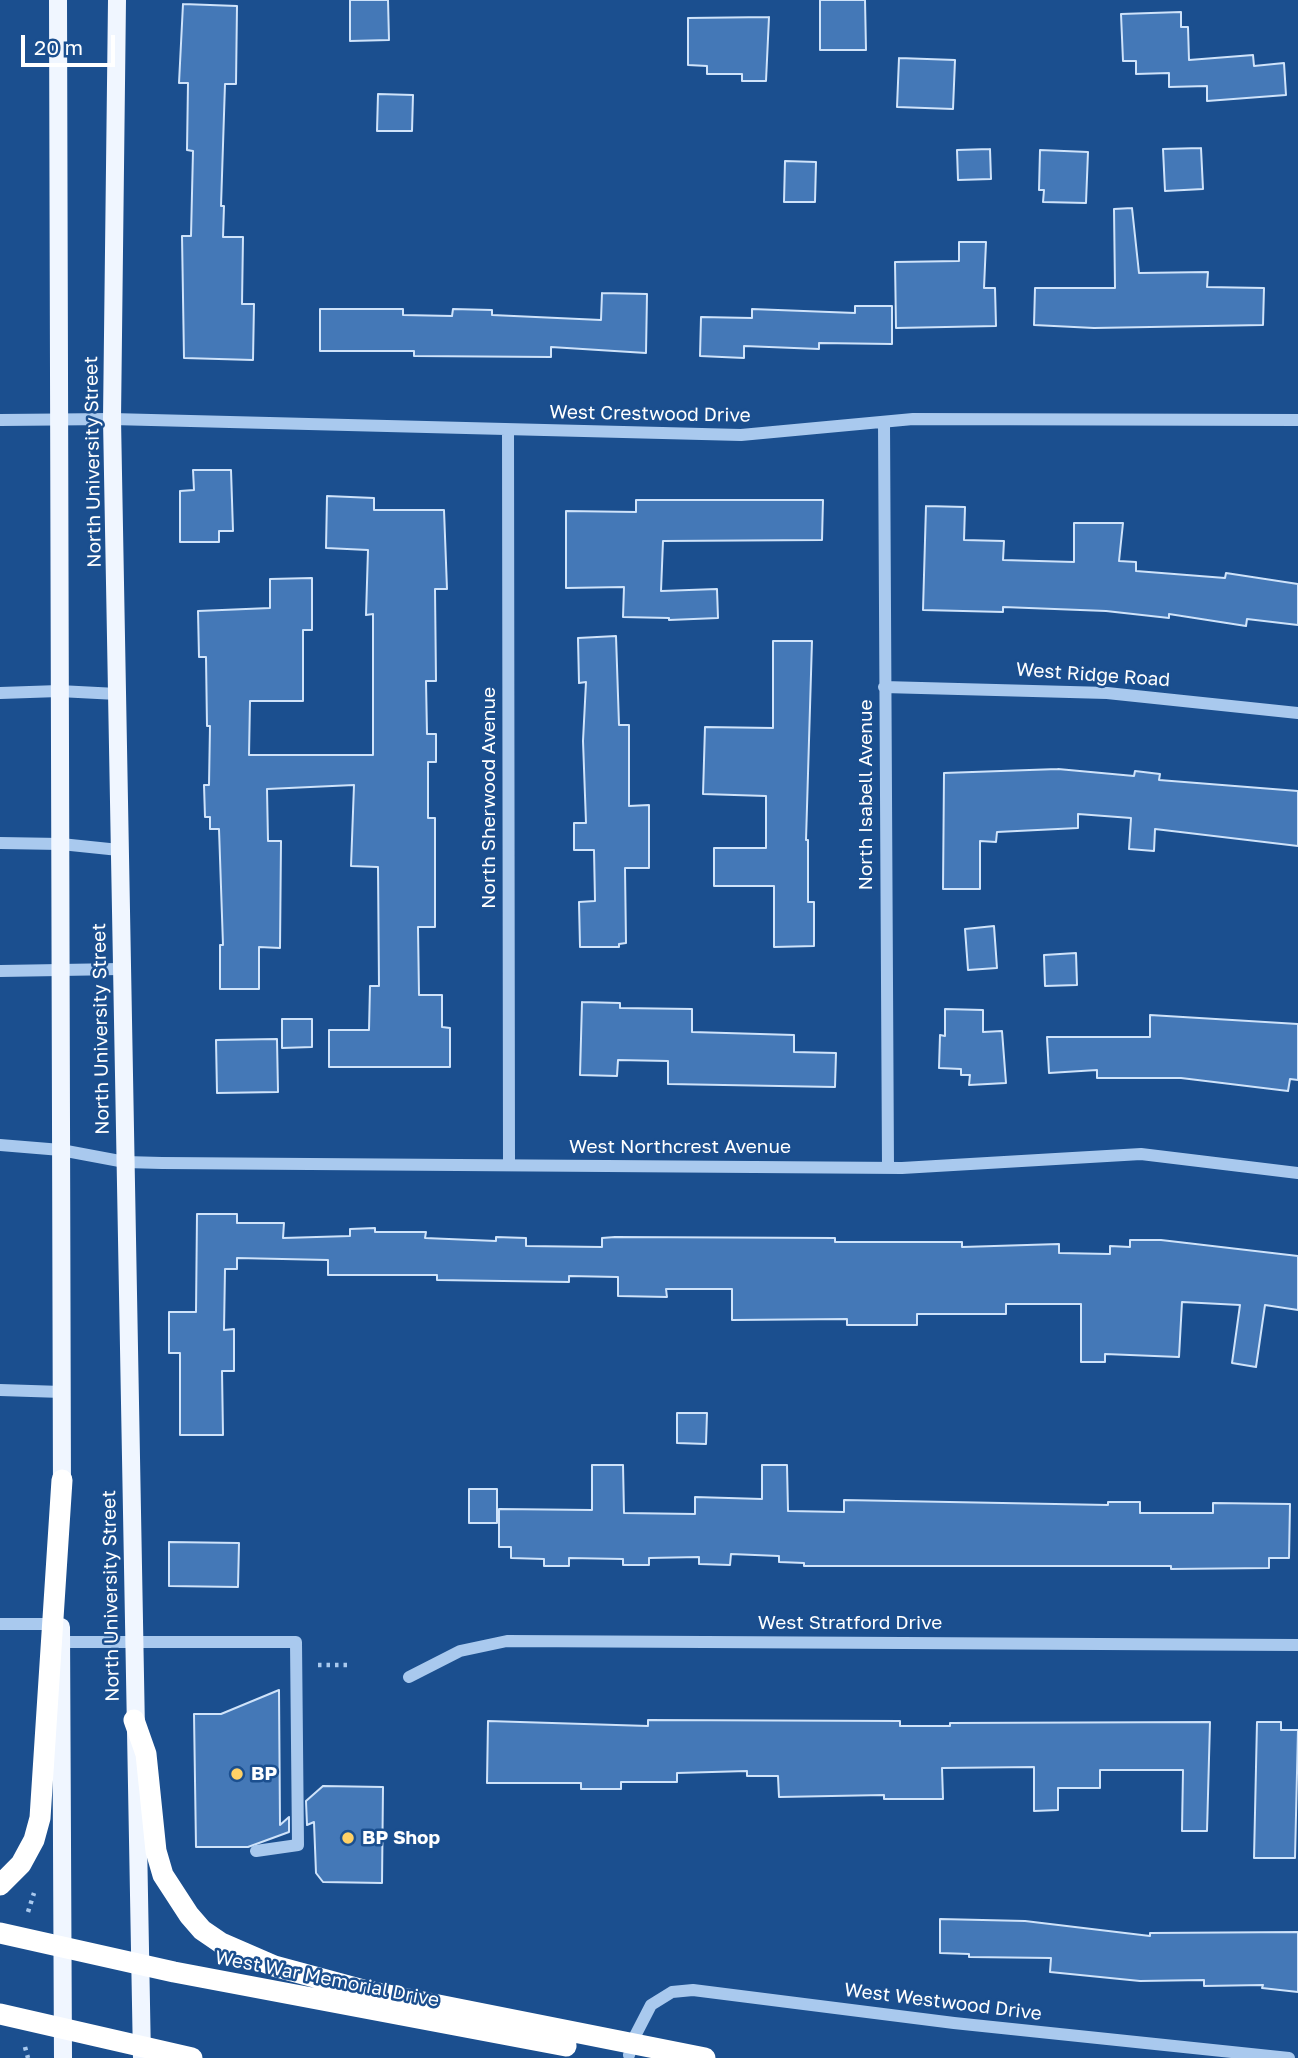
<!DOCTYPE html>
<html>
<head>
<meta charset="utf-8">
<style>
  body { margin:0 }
  #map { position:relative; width:1298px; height:2058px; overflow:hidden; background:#1b4f8f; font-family:"Golos Text",sans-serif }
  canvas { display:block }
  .scale { position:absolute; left:21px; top:35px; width:94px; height:32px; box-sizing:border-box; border:4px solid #fff; border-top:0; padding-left:9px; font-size:21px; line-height:24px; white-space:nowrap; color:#fff; -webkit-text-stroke:5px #1b4f8f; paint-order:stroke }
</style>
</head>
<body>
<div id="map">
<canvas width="1298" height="2058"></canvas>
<div class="scale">20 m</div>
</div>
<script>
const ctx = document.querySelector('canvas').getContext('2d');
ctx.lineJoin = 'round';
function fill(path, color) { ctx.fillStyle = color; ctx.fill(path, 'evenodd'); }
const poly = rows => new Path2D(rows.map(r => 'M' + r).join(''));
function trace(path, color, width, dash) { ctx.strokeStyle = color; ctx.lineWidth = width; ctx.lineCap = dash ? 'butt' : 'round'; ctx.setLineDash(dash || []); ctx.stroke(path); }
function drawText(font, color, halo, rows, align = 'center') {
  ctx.font = font + ' "Golos Text",sans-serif'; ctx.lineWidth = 5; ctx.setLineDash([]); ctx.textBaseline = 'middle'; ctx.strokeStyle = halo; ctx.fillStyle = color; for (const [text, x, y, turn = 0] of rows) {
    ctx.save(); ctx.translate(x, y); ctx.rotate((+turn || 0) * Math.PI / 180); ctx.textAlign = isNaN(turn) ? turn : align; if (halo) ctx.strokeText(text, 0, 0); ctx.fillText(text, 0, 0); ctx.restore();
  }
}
const building = poly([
  [350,0,388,0,389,40,350,41,350,0],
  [820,0,865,0,866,50,820,50,820,0],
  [183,4,237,6,236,84,225,84,221,206,224,206,223,237,243,237,242,304,254,304,253,360,184,358,182,236,191,236,193,151,187,150,188,83,179,83,183,4],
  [1181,12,1181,27,1188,27,1189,60,1253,55,1254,66,1284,63,1286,95,1207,101,1207,86,1169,87,1169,73,1136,74,1136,61,1123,61,1121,14,1181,12],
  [769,17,766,81,742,81,742,74,707,74,707,66,688,65,688,18,769,17],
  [899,58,955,60,953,109,897,107,899,58],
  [378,94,413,95,412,131,377,131,378,94],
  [1201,148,1203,189,1165,191,1163,149,1201,148],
  [990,149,991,179,958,180,957,150,990,149],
  [1040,150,1088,152,1086,203,1043,202,1044,190,1039,190,1040,150],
  [785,161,816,162,815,202,784,202,785,161],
  [1132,208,1139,273,1208,272,1207,287,1264,288,1263,325,1094,328,1034,325,1035,288,1115,288,1114,209,1132,208],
  [959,242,986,242,984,288,995,288,996,326,896,328,895,262,959,261,959,242],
  [602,293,647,294,646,353,551,347,551,357,414,356,414,351,320,351,320,309,403,309,403,315,452,316,453,309,492,310,492,315,601,320,602,293],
  [855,306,892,306,892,344,819,343,819,349,744,346,744,358,700,356,701,317,752,318,752,309,855,313,855,306],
  [193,470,231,470,233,531,219,531,219,542,180,542,180,491,194,490,193,470],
  [327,496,374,498,374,510,444,510,447,589,435,589,436,681,426,681,427,734,436,734,436,762,428,762,428,818,435,818,435,927,418,927,419,995,442,995,442,1027,450,1028,450,1067,329,1067,329,1030,369,1030,370,986,379,986,378,867,351,866,354,785,267,789,268,841,281,841,280,948,259,947,259,989,220,989,220,945,223,945,219,829,210,829,210,817,205,817,204,785,209,785,210,726,207,726,206,657,199,657,198,611,270,608,270,579,312,578,312,630,303,630,303,701,250,701,249,755,373,755,373,614,366,615,368,550,326,548,327,496],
  [636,500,823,500,822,540,663,541,661,591,717,589,718,618,669,620,669,618,623,617,624,587,566,588,566,511,636,512,636,500],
  [926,506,965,507,964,540,1004,541,1003,560,1074,562,1074,523,1123,523,1119,561,1136,562,1136,571,1225,578,1226,573,1298,584,1298,625,1247,619,1246,626,1169,614,1169,618,1106,611,1003,607,1003,612,923,610,926,506],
  [616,636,619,725,629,725,629,806,649,805,649,868,625,868,626,943,619,944,619,947,580,947,579,902,595,901,594,850,574,850,574,823,586,823,583,741,586,682,579,683,578,638,616,636],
  [773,641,812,641,806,840,808,840,808,902,814,902,814,946,774,947,774,886,714,886,714,848,766,848,766,796,703,794,705,727,773,728,773,641],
  [1058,769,1134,776,1135,771,1160,774,1159,780,1298,791,1298,846,1155,829,1154,851,1129,849,1131,818,1078,814,1078,828,997,832,996,842,980,841,980,889,943,889,944,773,1058,769],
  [994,926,997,968,968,970,965,929,994,926],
  [1076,953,1077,985,1045,986,1044,955,1076,953],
  [582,1002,620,1003,620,1008,692,1009,692,1032,794,1035,794,1052,836,1053,835,1087,668,1084,668,1061,618,1060,617,1076,580,1075,582,1002],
  [945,1009,983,1010,983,1032,1002,1031,1006,1083,969,1085,970,1075,961,1075,961,1069,939,1068,940,1035,945,1036,945,1009],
  [1150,1015,1298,1024,1298,1080,1290,1079,1288,1091,1181,1078,1097,1078,1097,1070,1049,1073,1047,1037,1150,1037,1150,1015],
  [282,1019,312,1019,312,1047,282,1048,282,1019],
  [277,1039,278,1092,217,1093,216,1040,277,1039],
  [197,1214,237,1214,237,1223,284,1223,283,1238,350,1236,350,1229,375,1228,375,1232,426,1232,425,1238,496,1241,496,1237,526,1238,526,1246,602,1247,602,1238,615,1237,835,1238,835,1242,962,1242,962,1247,1059,1244,1059,1253,1110,1254,1110,1246,1130,1247,1130,1240,1161,1240,1298,1256,1298,1310,1265,1305,1256,1367,1232,1363,1240,1305,1182,1302,1179,1357,1105,1354,1105,1362,1081,1362,1081,1304,1006,1304,1006,1314,917,1314,917,1325,847,1325,847,1319,732,1320,732,1289,666,1289,667,1297,618,1296,618,1277,569,1276,569,1282,437,1280,437,1275,328,1275,328,1260,237,1258,237,1269,225,1269,224,1330,234,1329,234,1371,222,1371,223,1435,180,1435,180,1353,169,1353,169,1312,196,1312,197,1214],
  [677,1413,707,1413,706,1444,677,1443,677,1413],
  [592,1465,623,1465,624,1513,695,1514,695,1497,762,1499,762,1465,787,1465,788,1511,844,1512,844,1500,1108,1505,1108,1502,1140,1502,1140,1513,1213,1513,1213,1503,1290,1504,1289,1558,1269,1558,1269,1568,1171,1569,1171,1566,804,1566,804,1563,779,1562,779,1556,731,1554,730,1565,699,1564,699,1557,649,1558,649,1565,623,1565,623,1559,569,1558,569,1566,544,1566,544,1559,511,1558,511,1547,499,1547,499,1509,592,1510,592,1465],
  [469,1489,497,1489,497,1523,469,1523,469,1489],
  [169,1542,239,1543,238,1587,169,1586,169,1542],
  [279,1690,280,1825,289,1817,289,1832,248,1847,196,1847,194,1714,221,1714,279,1690],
  [648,1720,900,1721,900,1726,950,1726,950,1723,1210,1722,1207,1831,1182,1831,1183,1770,1100,1770,1100,1788,1058,1788,1058,1810,1034,1811,1034,1767,942,1768,943,1799,884,1799,884,1795,779,1797,778,1776,747,1776,747,1771,677,1773,677,1782,621,1782,621,1789,581,1789,581,1783,487,1783,488,1721,648,1726,648,1720],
  [1257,1722,1281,1722,1281,1730,1298,1730,1295,1858,1254,1858,1257,1722],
  [323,1786,383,1787,382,1883,323,1882,316,1873,314,1822,307,1825,306,1801,323,1786],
  [940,1919,1025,1921,1150,1936,1150,1933,1298,1932,1298,1992,1262,1988,1263,1985,1204,1986,1204,1980,1140,1981,1050,1972,1051,1958,969,1957,969,1954,940,1953,940,1919]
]);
fill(building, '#4478b7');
trace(building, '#cfe3fa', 2);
trace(poly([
  [318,1665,349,1665],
  [28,1912,34,1893],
  [25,2047,28,2058]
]), '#a9c9ee', 4.5, [3.5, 5]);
trace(poly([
  [0,420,112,419,741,435,913,419,1298,420],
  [884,422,888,1168],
  [508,431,509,1165],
  [884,687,1107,693,1298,713],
  [0,693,59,691,117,694],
  [0,843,61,844,119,850],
  [0,971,120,969],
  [0,1145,61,1150,125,1162,162,1163,902,1168,1141,1154,1298,1173],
  [0,1390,62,1392],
  [0,1624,58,1624],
  [53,1642,296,1642,298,1845,256,1851],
  [409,1677,460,1651,507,1641,1298,1645],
  [629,2055,635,2036,651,2005,672,1992,693,1990,954,2023,1289,2058]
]), '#a9c9ee', 12);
trace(poly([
  [58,0,62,1491],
  [117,0,112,419,142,2058],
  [61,1627,63,2058]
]), '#f0f6ff', 18);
trace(poly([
  [134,1720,146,1754,156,1851,163,1875,189,1915,202,1930,221,1943,274,1966,363,1990,705,2058],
  [0,1885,21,1864,34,1840,40,1818,62,1480],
  [0,1933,174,1972,566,2046],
  [0,2014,192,2058]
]), '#fff', 21);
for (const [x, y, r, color] of [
  [237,1774,7,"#ffd166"],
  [348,1838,7,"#ffd166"]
]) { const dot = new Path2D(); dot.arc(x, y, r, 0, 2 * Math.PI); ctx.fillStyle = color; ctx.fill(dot); trace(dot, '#1b4f8f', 2.5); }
drawText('19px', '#fff', '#1b4f8f', [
  ["West Crestwood Drive",650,414,1],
  ["North University Street",93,462,-91],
  ["West Ridge Road",1093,675,4],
  ["North Isabell Avenue",866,795,-90],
  ["North Sherwood Avenue",489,798,-90],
  ["North University Street",101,1029,-91],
  ["West Northcrest Avenue",680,1147],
  ["North University Street",111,1596,-91],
  ["West Stratford Drive",850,1623],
  ["West War Memorial Drive",327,1979,11],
  ["West Westwood Drive",943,2002,7]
]);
drawText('bold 19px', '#fff', '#1b4f8f', [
  ["BP",251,1774],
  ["BP Shop",362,1838]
], 'left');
</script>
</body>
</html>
